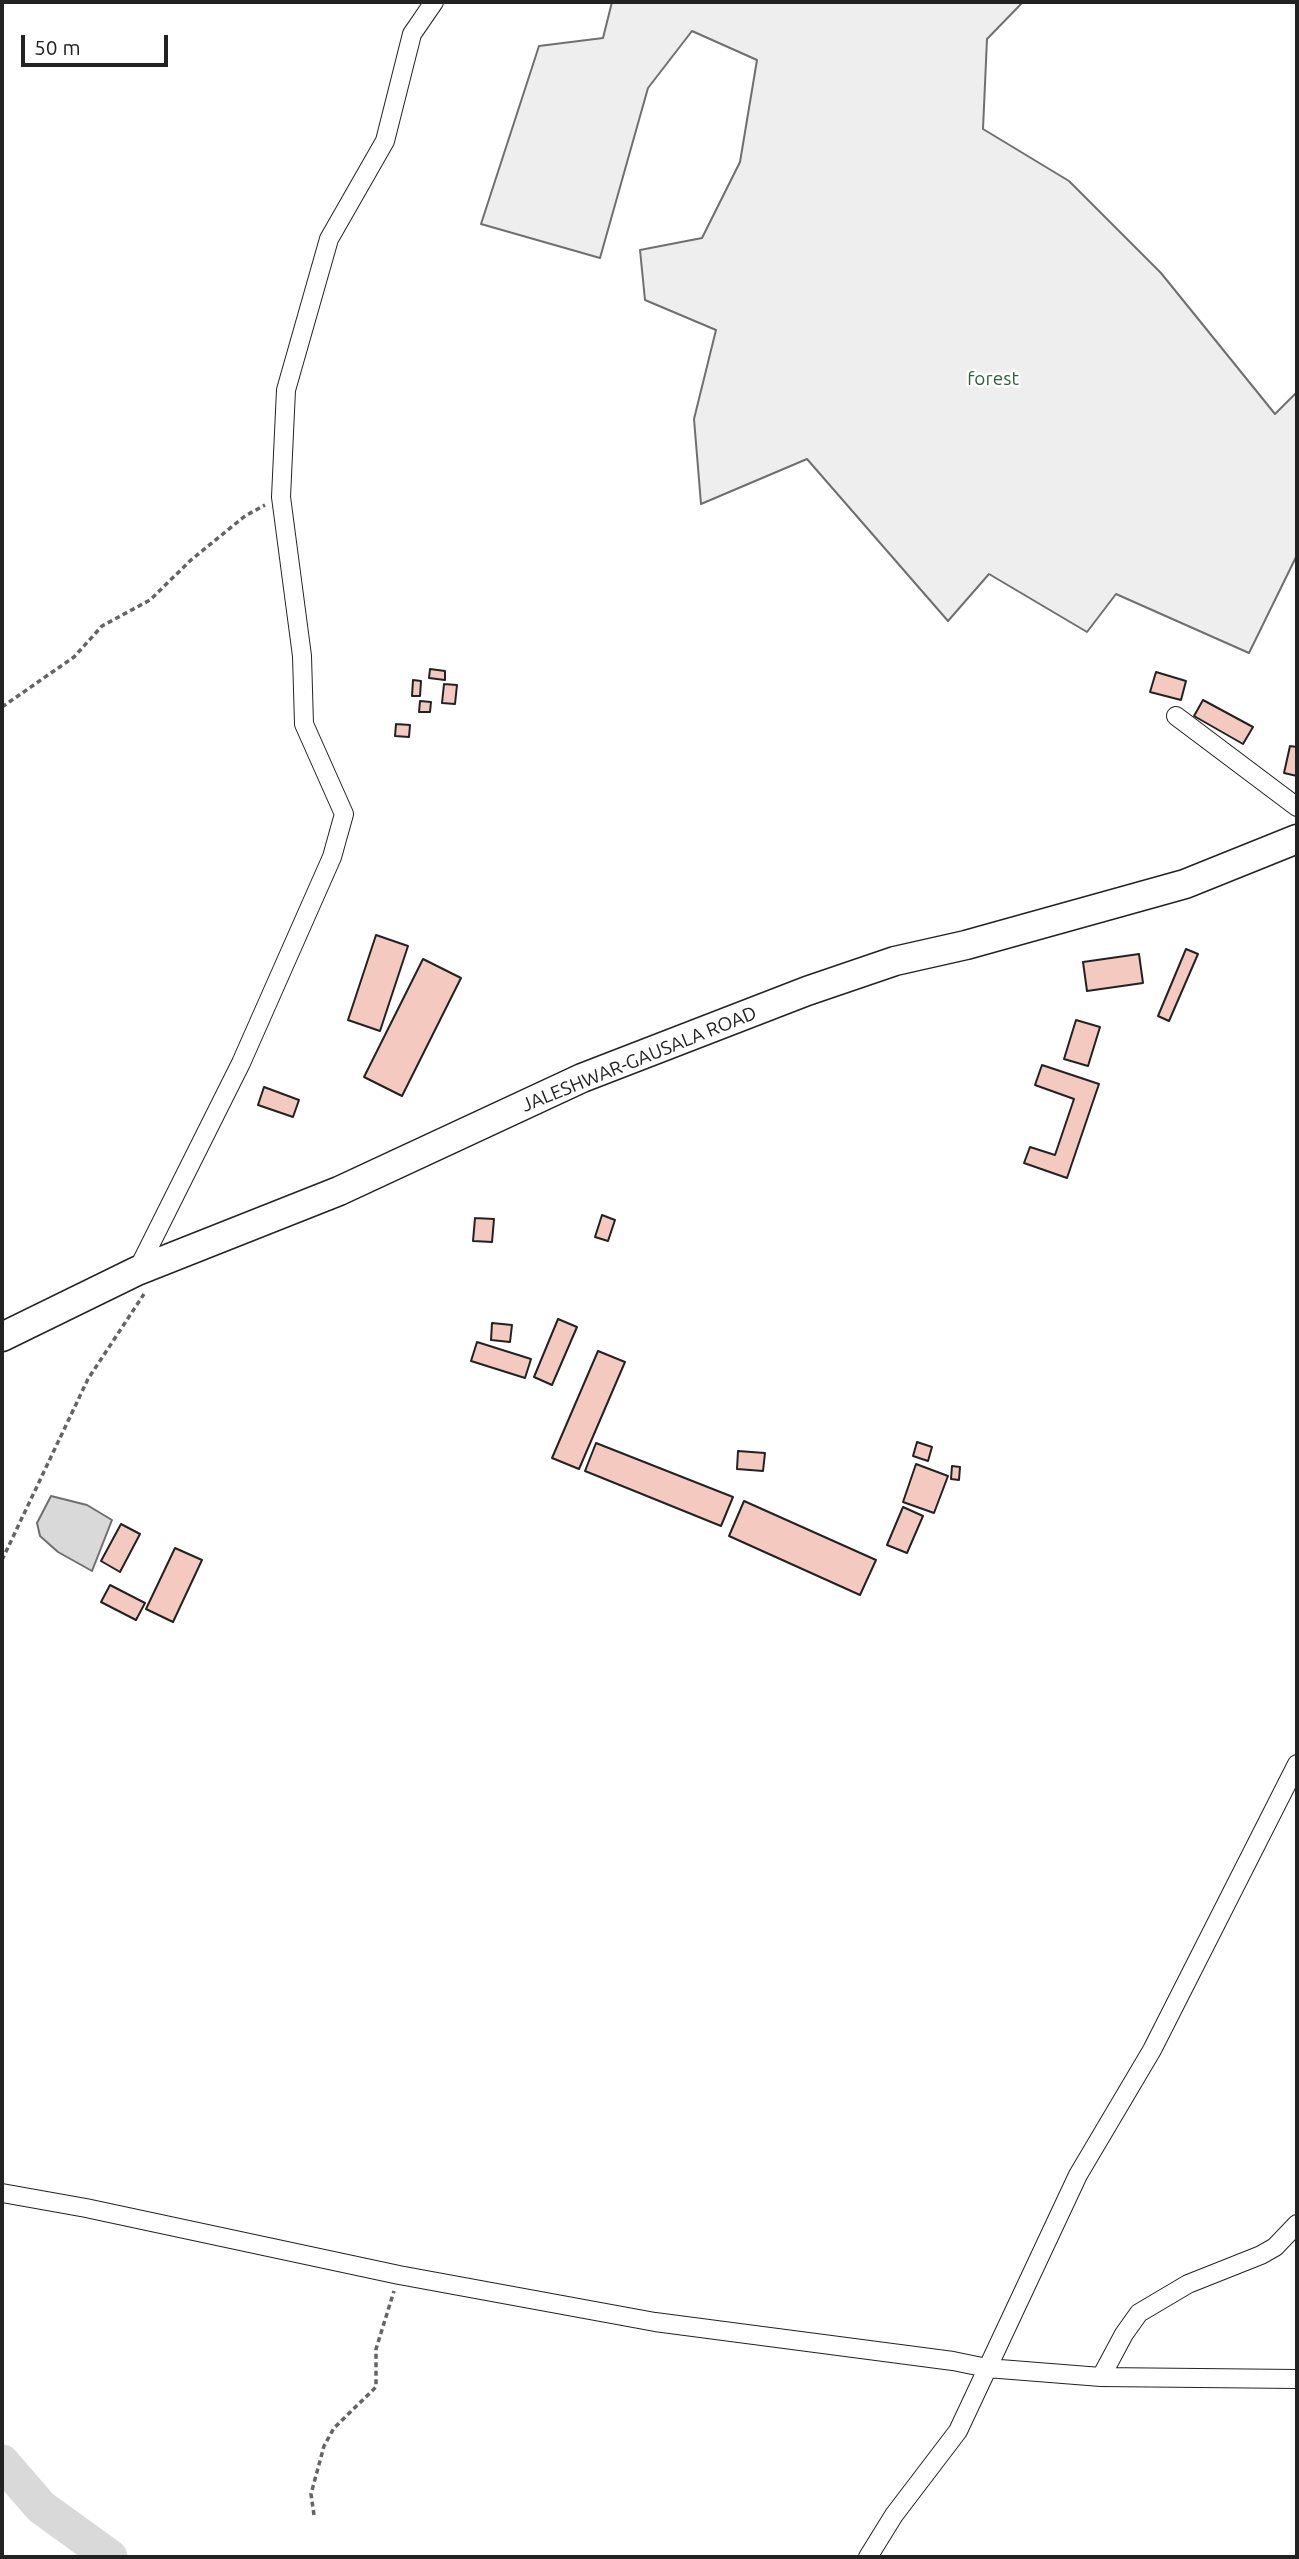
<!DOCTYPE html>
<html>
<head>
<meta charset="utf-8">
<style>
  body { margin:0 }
  #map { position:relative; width:1299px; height:2559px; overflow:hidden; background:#fff; font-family:Ubuntu,sans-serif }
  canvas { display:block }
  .frame { position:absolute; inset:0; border:4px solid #222; pointer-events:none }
  .scale { position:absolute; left:21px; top:35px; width:147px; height:32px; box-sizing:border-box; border:4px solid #222; border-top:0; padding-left:9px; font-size:21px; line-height:24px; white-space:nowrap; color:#222; -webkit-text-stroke:5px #fff; paint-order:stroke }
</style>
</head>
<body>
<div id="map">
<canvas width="1299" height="2559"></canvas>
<div class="frame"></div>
<div class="scale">50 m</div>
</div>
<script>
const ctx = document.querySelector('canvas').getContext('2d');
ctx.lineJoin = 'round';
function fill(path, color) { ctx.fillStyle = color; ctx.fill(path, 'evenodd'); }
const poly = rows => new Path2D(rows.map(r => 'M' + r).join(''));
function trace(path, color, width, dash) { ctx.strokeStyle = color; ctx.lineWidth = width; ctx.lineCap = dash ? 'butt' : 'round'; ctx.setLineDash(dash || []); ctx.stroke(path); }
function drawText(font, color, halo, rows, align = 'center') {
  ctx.font = font + ' Ubuntu,sans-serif'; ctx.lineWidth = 5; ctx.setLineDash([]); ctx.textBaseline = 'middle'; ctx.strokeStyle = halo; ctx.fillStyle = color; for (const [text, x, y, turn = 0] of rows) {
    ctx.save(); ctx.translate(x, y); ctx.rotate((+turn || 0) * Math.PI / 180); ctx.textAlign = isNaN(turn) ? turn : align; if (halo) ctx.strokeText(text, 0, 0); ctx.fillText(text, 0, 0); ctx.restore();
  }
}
const green = poly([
  [612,2,1023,2,987,39,983,129,1069,181,1161,273,1275,414,1297,392,1297,555,1249,653,1116,594,1087,632,989,574,948,621,807,459,701,504,694,419,716,330,645,300,640,250,702,238,740,162,757,60,692,31,648,88,600,258,481,224,539,46,603,38,612,2]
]);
fill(green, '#eee');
trace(green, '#6f6f6f', 2);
const water = poly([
  [51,1496,87,1505,112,1520,92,1571,58,1552,40,1536,37,1523,51,1496]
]);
fill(water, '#d9d9d9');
trace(water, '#6f6f6f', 2);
trace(poly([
  [2,2462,41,2507,110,2557]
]), '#d9d9d9', 35);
const building = poly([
  [430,669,445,671,445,680,429,678,430,669],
  [1156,672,1186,681,1181,700,1150,692,1156,672],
  [413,680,421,681,420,696,412,696,413,680],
  [444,684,457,685,455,704,442,703,444,684],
  [1203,700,1253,727,1243,744,1194,716,1203,700],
  [420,701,431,702,430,712,419,712,420,701],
  [396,724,410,725,409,737,395,736,396,724],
  [1290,746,1297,747,1297,776,1284,773,1290,746],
  [376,935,408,946,380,1031,348,1020,376,935],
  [1186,949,1198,954,1169,1021,1158,1016,1186,949],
  [1139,954,1143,983,1087,991,1083,962,1139,954],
  [423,959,461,978,402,1096,364,1077,423,959],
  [1076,1020,1100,1027,1088,1066,1064,1059,1076,1020],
  [1042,1065,1099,1084,1067,1178,1024,1163,1030,1147,1055,1155,1074,1099,1035,1085,1042,1065],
  [264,1087,299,1100,293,1117,258,1105,264,1087],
  [602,1215,615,1220,608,1241,595,1237,602,1215],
  [475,1218,494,1219,492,1242,473,1241,475,1218],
  [558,1319,577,1327,552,1385,534,1377,558,1319],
  [492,1323,512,1325,510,1342,491,1340,492,1323],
  [477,1342,531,1359,525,1378,471,1361,477,1342],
  [598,1351,625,1362,579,1469,552,1458,598,1351],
  [917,1442,932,1447,928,1461,913,1456,917,1442],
  [596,1443,733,1497,721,1526,585,1471,596,1443],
  [738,1451,765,1453,763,1471,737,1469,738,1451],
  [916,1464,948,1476,934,1513,903,1502,916,1464],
  [952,1466,960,1467,959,1480,951,1479,952,1466],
  [744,1501,876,1560,860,1595,729,1536,744,1501],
  [903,1507,923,1516,907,1553,887,1545,903,1507],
  [121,1524,140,1534,120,1572,101,1561,121,1524],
  [175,1548,202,1560,173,1622,146,1609,175,1548],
  [110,1585,145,1603,136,1620,101,1602,110,1585]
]);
fill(building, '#f3c9c0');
trace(building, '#222', 2);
const minor = poly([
  [1176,716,1297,807],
  [137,1271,241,1063,332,857,344,814,304,724,302,656,281,497,286,390,329,239,385,141,412,34,434,2],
  [2,2193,86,2208,399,2275,655,2322,953,2361,987,2368,1101,2377,1297,2379],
  [1101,2377,1124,2334,1139,2313,1188,2284,1261,2255,1275,2247,1297,2224],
  [868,2557,894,2515,958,2431,1078,2175,1152,2050,1297,1764]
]);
const primary = poly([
  [2,1337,137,1271,339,1191,582,1078,807,991,895,961,966,945,1185,884,1297,839]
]);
trace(minor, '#222', 20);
trace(primary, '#222', 31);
trace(poly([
  [2,707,74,657,102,626,150,600,191,560,245,516,265,505],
  [2,1560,88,1379,144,1294],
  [314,2515,311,2494,324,2446,334,2428,376,2387,376,2349,394,2291]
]), '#646464', 3.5, [5, 3.5]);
trace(minor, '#fff', 18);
trace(primary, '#fff', 28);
drawText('19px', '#2f5e38', '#fff', [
  ["forest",993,379]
]);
drawText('19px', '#222', '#fff', [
  ["JALESHWAR-GAUSALA ROAD",639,1059,-22]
]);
</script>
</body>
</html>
